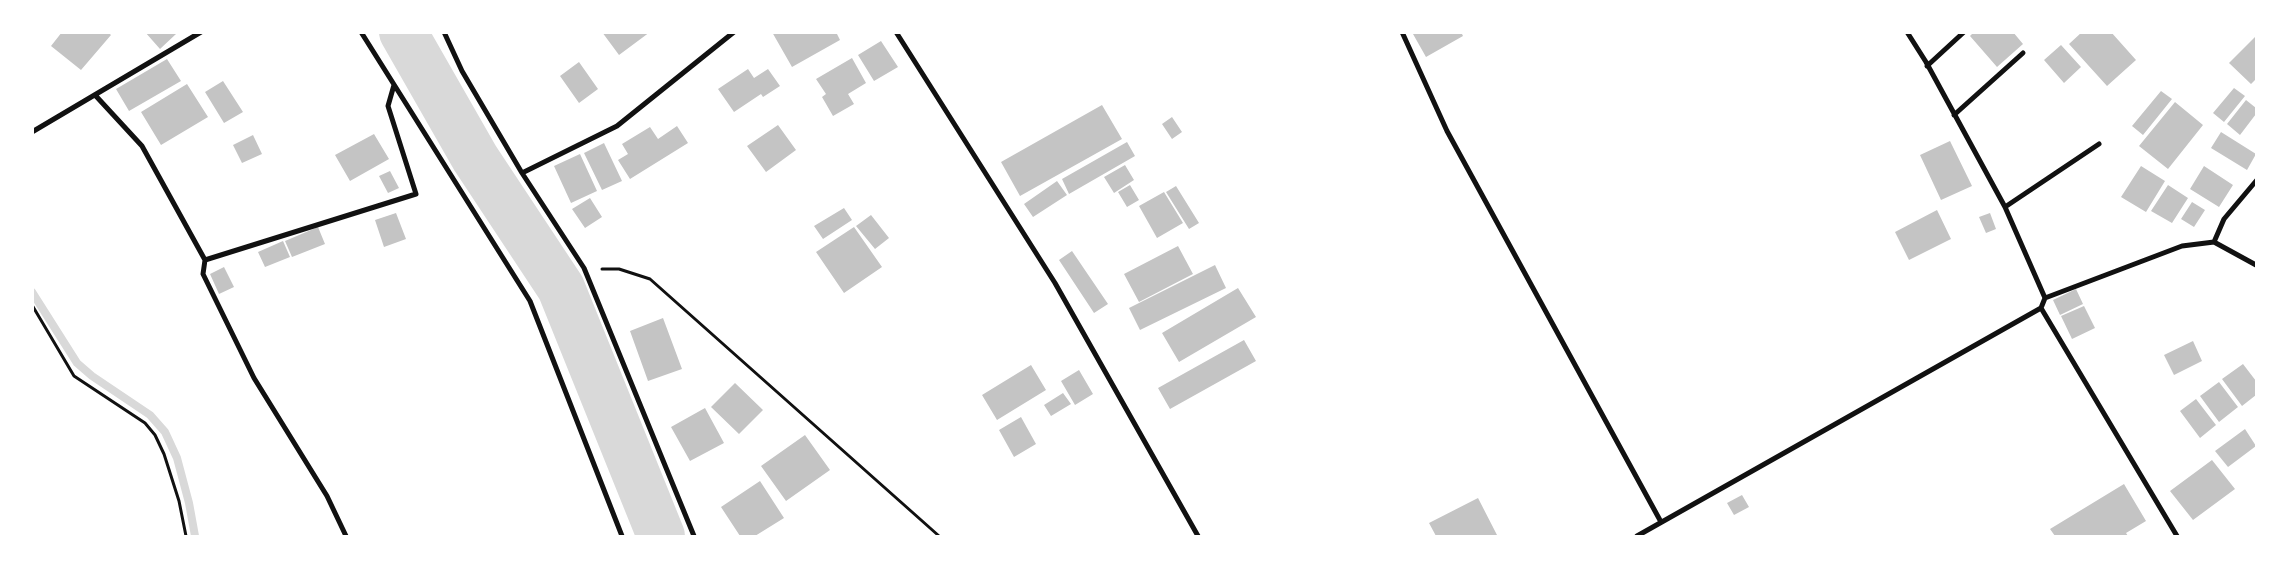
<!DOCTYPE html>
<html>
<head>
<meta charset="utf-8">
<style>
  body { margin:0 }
  #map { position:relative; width:2289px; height:569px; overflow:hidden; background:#fff; font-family:"Exo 2",sans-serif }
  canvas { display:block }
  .frame { position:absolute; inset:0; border:34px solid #fff; pointer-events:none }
</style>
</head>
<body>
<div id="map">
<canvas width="2289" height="569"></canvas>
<div class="frame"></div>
</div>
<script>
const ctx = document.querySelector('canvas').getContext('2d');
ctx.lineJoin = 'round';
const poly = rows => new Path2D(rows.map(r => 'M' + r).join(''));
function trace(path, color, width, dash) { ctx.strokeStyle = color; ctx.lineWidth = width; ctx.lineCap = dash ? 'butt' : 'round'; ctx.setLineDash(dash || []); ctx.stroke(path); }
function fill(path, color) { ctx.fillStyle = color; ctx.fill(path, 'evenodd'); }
trace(poly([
  [32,292,77,363,92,376,150,415,165,432,177,458,189,503,195,536]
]), '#d9d9d9', 8);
trace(poly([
  [403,32,475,158,561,288,661,536]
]), '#d9d9d9', 48);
fill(poly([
  [62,32,108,32,111,35,81,70,51,46],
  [145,32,175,32,176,34,160,49],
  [602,32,650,32,619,55],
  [772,32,836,32,840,40,792,67],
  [1415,32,1461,32,1463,36,1426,57,1413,34],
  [1974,32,2013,32,2023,44,1997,67,1970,36],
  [2082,32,2111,32,2136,60,2107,86,2069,44],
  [2256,36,2256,79,2251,84,2229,63],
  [881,41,898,67,874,81,858,55],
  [2061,45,2081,67,2064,83,2044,60],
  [852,58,866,83,848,94,854,104,833,116,822,97,826,94,816,79],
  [167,59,181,81,129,111,116,89],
  [579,62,598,89,579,103,560,76],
  [748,69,754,78,768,69,780,86,763,97,761,94,734,112,718,89],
  [223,81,243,112,224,123,205,92],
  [187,84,208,117,161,145,141,112],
  [2234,88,2245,96,2224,122,2213,113],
  [2161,91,2172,99,2143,135,2132,126],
  [2246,100,2256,108,2256,114,2240,135,2227,124],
  [2175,102,2203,125,2168,169,2139,146],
  [1102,105,1122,139,1020,196,1001,162],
  [1172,117,1182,132,1172,139,1162,124],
  [778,125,796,150,766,172,747,146],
  [677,126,688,143,630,179,618,160,628,154,622,144,650,127,658,139],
  [2221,132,2256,154,2247,170,2211,148],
  [374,134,389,159,350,181,335,155],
  [253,135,262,154,242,163,233,145],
  [1950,141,1972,186,1941,200,1920,155],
  [1127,142,1135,156,1069,194,1062,179],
  [604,143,622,181,602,190,584,153],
  [580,154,597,191,571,203,554,166],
  [1125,165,1134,180,1114,193,1104,177],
  [2141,166,2165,181,2146,212,2121,197],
  [2204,166,2233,185,2219,207,2190,189],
  [390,171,399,188,388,193,379,176],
  [1057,181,1067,195,1033,217,1024,204],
  [1130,185,1139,200,1127,207,1118,192],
  [2168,185,2188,198,2172,223,2151,211],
  [1176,186,1199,223,1189,229,1166,192],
  [1164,192,1183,223,1157,238,1139,206],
  [590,198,602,217,585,228,572,209],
  [2192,202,2205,210,2194,227,2181,219],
  [844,208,852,220,823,239,814,226],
  [1937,210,1951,239,1909,260,1895,232],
  [396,213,406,239,384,247,375,220],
  [1990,213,1996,229,1986,233,1979,217],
  [871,215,889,238,875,249,856,226],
  [318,227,325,244,292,257,285,241],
  [854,227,882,267,844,293,816,252],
  [283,241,290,257,265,267,258,252],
  [1178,246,1193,274,1139,302,1124,274],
  [1072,251,1108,304,1094,313,1059,260],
  [1215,265,1226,288,1140,330,1129,308],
  [224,267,234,287,219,294,210,274],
  [1238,288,1256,317,1179,362,1162,333],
  [2076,289,2083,304,2060,315,2053,300],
  [2084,306,2095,328,2072,339,2061,316],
  [663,318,682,369,648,381,630,331],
  [1244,340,1256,361,1170,409,1158,388],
  [2193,341,2202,361,2174,375,2164,355],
  [2243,364,2256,381,2256,395,2242,406,2222,379],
  [1031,365,1046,390,997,420,982,395],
  [1079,370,1093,394,1075,405,1061,381],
  [2219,382,2238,407,2219,422,2200,396],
  [735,383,763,410,739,434,711,407],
  [1063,393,1071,404,1051,416,1044,405],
  [2196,399,2216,425,2200,438,2180,411],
  [705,408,724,443,690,461,671,427],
  [1021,417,1036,444,1014,457,999,430],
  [2245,429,2256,446,2228,467,2215,451],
  [805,435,830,470,786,501,761,466],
  [2212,460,2235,489,2193,520,2170,491],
  [760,481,784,518,755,536,740,536,721,507],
  [2124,484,2146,521,2126,533,2128,536,2055,536,2050,529],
  [1742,495,1749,507,1734,515,1727,503],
  [1478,498,1497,535,1494,536,1436,536,1429,523]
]), '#c4c4c4');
trace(poly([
  [602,269,619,269,650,279,939,536],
  [32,305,74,376,145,423,155,435,164,454,179,501,186,536]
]), '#111', 3);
trace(poly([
  [361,32,530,301,622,536],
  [444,32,462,71,522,173,584,268,694,536],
  [896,32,1055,283,1198,536],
  [1402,32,1447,131,1661,522],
  [1927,66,1964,32],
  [95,95,142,146,205,260,203,274,254,378,327,496,346,536],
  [1954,115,2023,53],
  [32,132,201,32],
  [522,173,617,126,734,32],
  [2005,207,2099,144],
  [2214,242,2224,219,2256,181],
  [205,260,416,194,388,106,394,85],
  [2045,298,2182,246,2214,242,2256,265],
  [2041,308,2177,536],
  [1637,536,2041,308,2045,298,2005,207,1926,62,1907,32]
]), '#111', 5);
</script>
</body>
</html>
